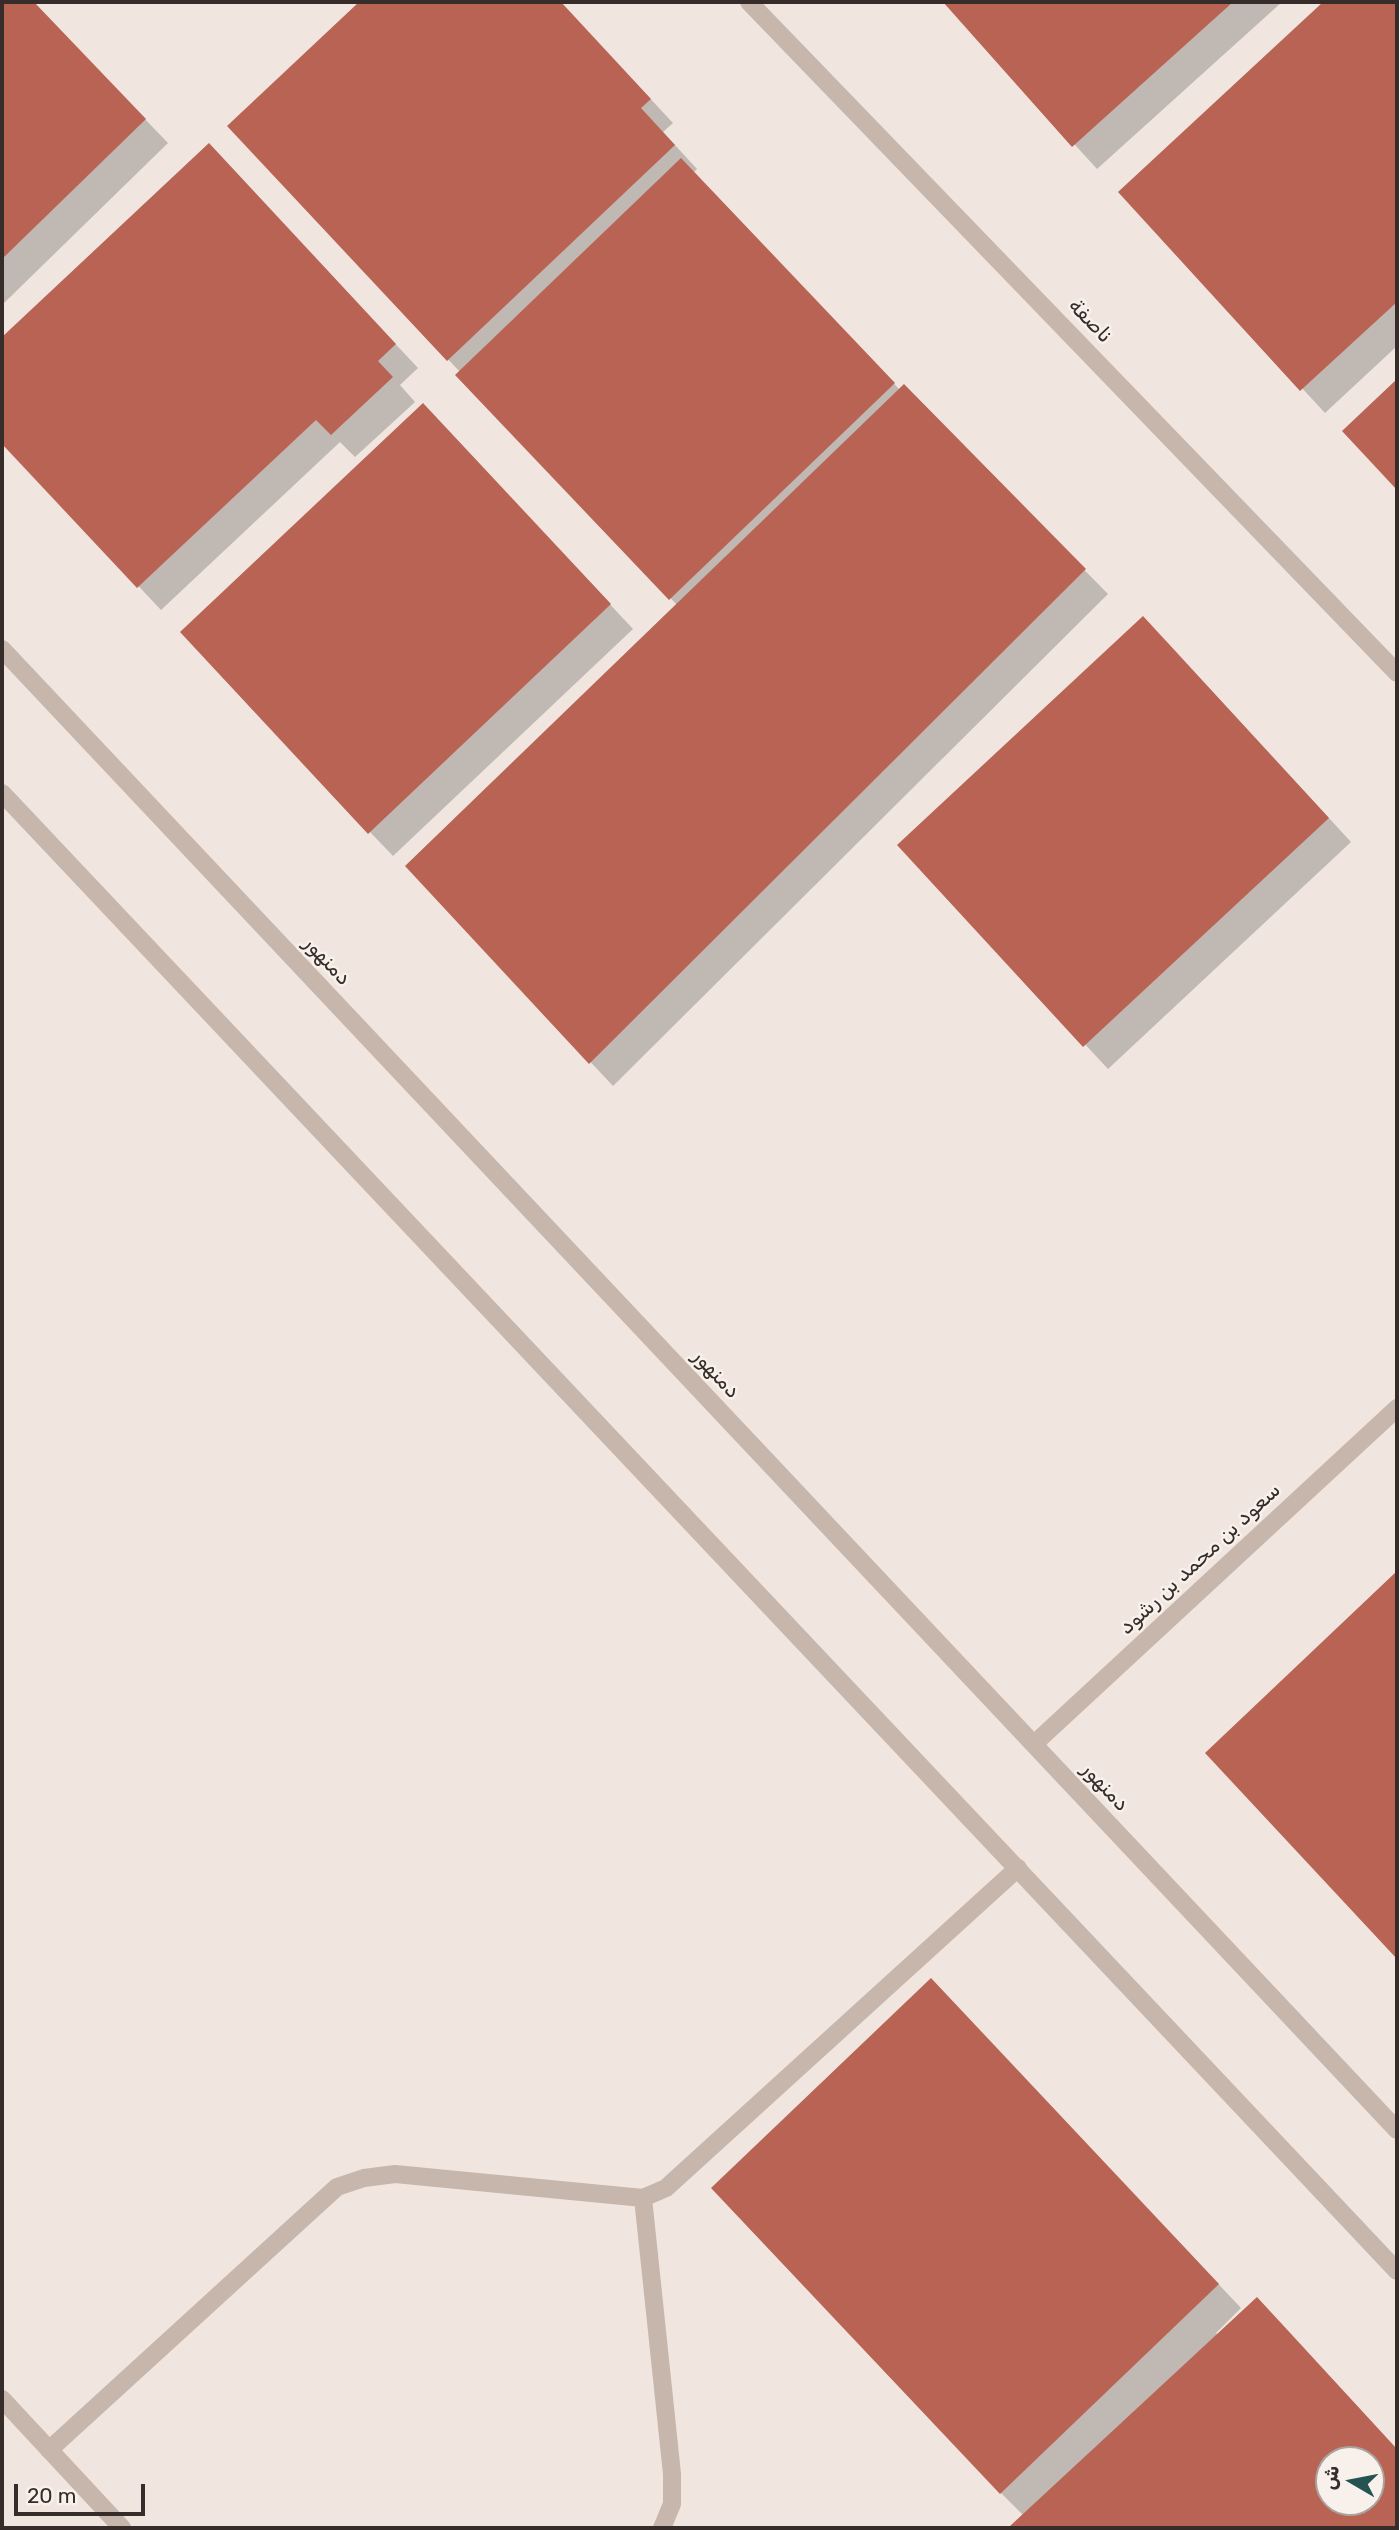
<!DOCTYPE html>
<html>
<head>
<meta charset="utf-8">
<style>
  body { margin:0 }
  #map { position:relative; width:1399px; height:2530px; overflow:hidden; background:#f0e6df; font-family:Rubik,"Noto Naskh Arabic",sans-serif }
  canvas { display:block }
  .frame { position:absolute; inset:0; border:4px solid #362d2a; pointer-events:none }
  .north { position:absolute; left:1315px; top:2446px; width:70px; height:70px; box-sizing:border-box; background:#f8f1eb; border:2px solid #aaa39e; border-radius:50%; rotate:280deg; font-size:19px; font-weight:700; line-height:28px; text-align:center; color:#362d2a }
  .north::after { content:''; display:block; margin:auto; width:24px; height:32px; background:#245352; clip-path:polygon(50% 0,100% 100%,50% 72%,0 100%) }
  .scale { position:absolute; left:14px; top:2484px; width:131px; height:32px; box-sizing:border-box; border:4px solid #362d2a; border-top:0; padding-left:9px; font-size:21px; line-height:24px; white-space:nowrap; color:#362d2a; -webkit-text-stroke:5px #f8f1eb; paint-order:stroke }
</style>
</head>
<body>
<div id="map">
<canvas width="1399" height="2530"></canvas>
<div class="frame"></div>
<div class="north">ش</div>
<div class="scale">20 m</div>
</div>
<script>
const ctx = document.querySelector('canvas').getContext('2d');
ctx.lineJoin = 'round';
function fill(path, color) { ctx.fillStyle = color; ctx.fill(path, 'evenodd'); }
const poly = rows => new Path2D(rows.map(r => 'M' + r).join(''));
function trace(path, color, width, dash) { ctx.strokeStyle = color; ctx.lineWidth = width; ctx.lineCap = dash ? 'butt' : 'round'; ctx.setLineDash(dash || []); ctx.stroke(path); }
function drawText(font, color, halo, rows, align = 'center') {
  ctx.font = font + ' Rubik,"Noto Naskh Arabic",sans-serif'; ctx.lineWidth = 5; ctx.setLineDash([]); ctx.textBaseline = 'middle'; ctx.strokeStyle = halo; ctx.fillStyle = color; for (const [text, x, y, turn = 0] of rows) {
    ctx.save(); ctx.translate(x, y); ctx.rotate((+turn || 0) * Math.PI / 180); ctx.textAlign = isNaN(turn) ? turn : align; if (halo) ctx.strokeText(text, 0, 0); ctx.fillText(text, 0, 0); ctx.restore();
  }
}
fill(poly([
  [2,2,32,2,168,143,2,305],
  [362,2,560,2,673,123,663,132,697,169,693,173,900,390,904,387,1108,594,613,1086,407,866,677,605,458,375,460,372,229,126],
  [945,2,1282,2,1097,169],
  [1326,2,1397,3,1397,346,1325,413,1121,192],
  [209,145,418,368,400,385,415,402,355,457,340,442,161,610,2,441,2,340],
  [1397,381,1397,487,1345,431],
  [446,429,633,629,393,856,370,832],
  [1166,641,1351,842,1108,1069,900,845],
  [1397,1573,1397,1956,1208,1753],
  [954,2004,1241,2308,1216,2333,1218,2335,1280,2322,1397,2450,1397,2528,1015,2528,1013,2526,1024,2516,1001,2493],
  [1329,2460,1371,2460,1371,2502,1329,2502]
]), '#0003');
fill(poly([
  [2,2,34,2,146,119,2,259],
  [359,2,561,2,651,99,641,108,675,145,447,361,227,126],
  [943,2,1233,2,1072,147],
  [1323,2,1397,3,1397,302,1300,391,1118,192],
  [209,143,396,344,378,361,393,377,331,435,316,420,137,588,2,444,2,337],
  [681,158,895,383,669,600,455,375],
  [1397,379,1397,490,1342,431],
  [904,384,1086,569,589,1064,405,866],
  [423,403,611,604,368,834,180,632],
  [1143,616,1329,818,1083,1047,897,845],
  [1397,1571,1397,1959,1205,1753],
  [931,1978,1219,2284,1000,2494,711,2188],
  [1257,2297,1397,2449,1397,2528,1013,2528,1010,2526],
  [1329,2460,1371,2460,1371,2502,1329,2502]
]), '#b96354');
trace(poly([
  [643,2198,672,2474,672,2504,662,2528],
  [49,2450,337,2187,364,2178,395,2174,643,2198,666,2188,1018,1868]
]), '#c7b6ac', 18);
trace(poly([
  [749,2,1397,673],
  [2,649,1397,2130],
  [2,793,1397,2271],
  [1034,1744,1397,1408],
  [2,2399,122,2528]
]), '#c7b6ac', 18);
drawText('21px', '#362d2a', '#f8f1eb', [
  ["ناصفة",1090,321,46],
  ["دمنهور",327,961,47],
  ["دمنهور",716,1374,47],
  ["سعود بن محمد بن رشود",1200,1559,-43],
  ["دمنهور",1105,1787,47]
]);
</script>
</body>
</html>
